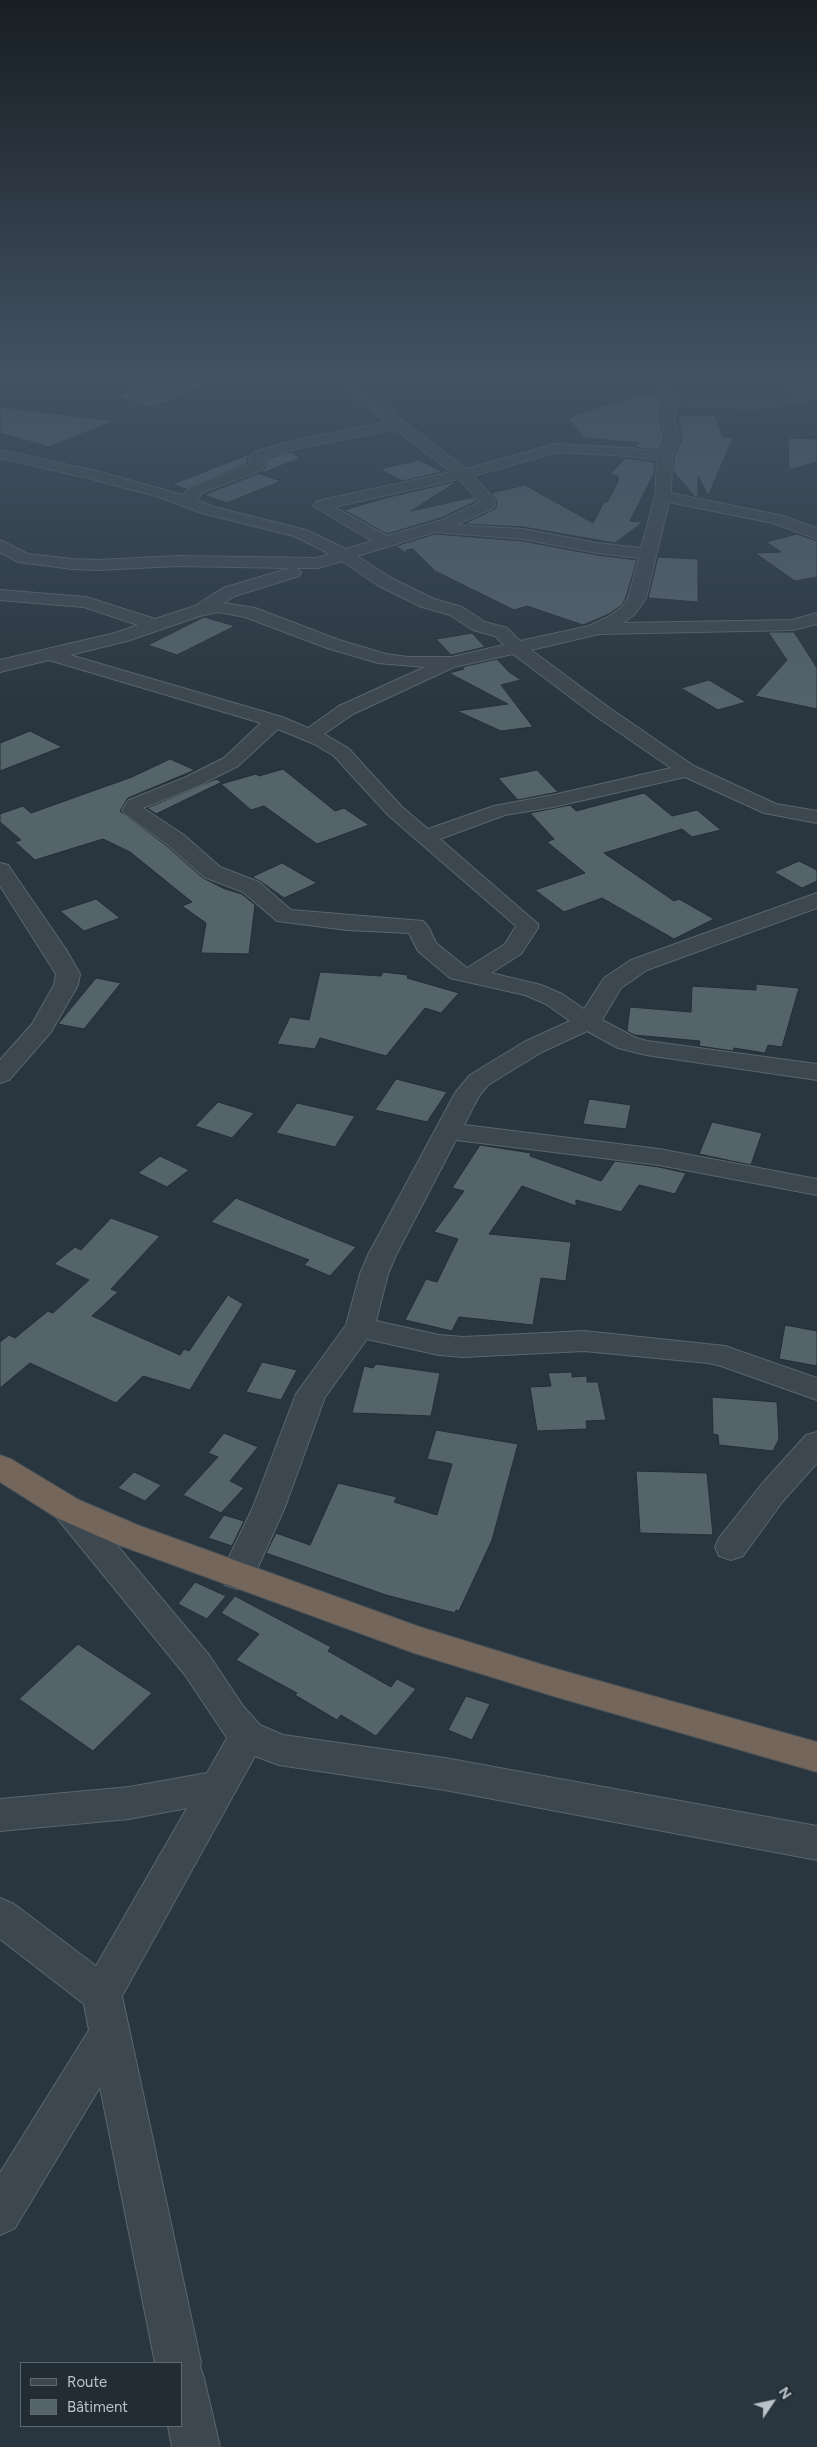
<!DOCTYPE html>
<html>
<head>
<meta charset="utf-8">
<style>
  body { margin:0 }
  #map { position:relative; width:817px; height:2447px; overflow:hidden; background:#29363f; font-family:Figtree,sans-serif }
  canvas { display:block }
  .legend { position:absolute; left:20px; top:2362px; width:162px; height:65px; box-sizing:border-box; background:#222c34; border:1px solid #5f6870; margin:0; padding:6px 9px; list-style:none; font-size:15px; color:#bac2c9 }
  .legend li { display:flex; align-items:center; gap:10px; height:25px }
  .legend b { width:25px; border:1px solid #5f6870 }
  .north { position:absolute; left:747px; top:2377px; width:50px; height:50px; -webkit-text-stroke:4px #222c34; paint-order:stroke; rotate:56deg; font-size:14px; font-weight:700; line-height:20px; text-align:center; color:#bac2c9 }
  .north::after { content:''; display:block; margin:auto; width:18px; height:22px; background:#bac2c9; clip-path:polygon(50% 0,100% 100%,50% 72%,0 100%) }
</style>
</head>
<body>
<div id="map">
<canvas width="817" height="2447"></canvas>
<ul class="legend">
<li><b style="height:6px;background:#3d474f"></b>Route</li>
<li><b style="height:14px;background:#55636b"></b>Bâtiment</li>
</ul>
<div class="north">N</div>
</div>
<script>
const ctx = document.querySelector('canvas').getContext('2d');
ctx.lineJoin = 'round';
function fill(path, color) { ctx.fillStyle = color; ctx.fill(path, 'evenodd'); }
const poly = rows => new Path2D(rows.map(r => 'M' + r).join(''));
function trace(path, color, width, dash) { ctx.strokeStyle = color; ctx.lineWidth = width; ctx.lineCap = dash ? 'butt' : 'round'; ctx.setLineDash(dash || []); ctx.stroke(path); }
const building = poly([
  [153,379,218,379,218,381,150,408,118,396,153,379],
  [647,392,656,394,661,401,659,420,664,438,659,450,635,447,639,443,584,438,568,418,647,392],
  [0,407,114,421,49,447,0,433,0,407],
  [678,415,715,415,723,437,733,438,708,496,698,476,698,497,694,496,673,471,674,457,682,439,678,415],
  [788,438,817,439,817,462,789,470,788,438],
  [291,452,300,458,260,474,281,481,227,503,204,495,262,472,267,465,266,459,291,452],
  [251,454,247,458,248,463,186,489,172,484,251,454],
  [625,458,655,462,654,473,630,521,643,522,615,543,523,527,464,524,495,509,497,505,496,499,491,493,525,485,593,523,604,502,607,502,618,482,618,476,610,474,625,458],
  [419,460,442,472,402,481,380,469,419,460],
  [458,481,411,511,473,497,477,501,441,518,387,534,344,510,389,497,458,481],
  [435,534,523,541,597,555,637,560,626,597,622,605,609,614,583,625,527,606,514,610,435,571,413,549,406,550,407,554,396,546,435,534],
  [797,534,817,541,817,577,795,581,755,553,781,552,766,542,797,534],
  [658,557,698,559,698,602,648,598,658,557],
  [204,617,235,626,177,655,148,645,204,617],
  [768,632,794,632,817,668,817,709,755,696,787,660,768,632],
  [472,633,485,647,451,655,436,639,472,633],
  [497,659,509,672,521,680,501,685,533,727,501,731,457,711,508,704,449,673,464,669,462,667,497,659],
  [709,680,746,702,718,710,681,688,709,680],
  [30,731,62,747,0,771,0,743,30,731],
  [170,759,195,770,128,798,120,811,167,846,203,878,225,889,242,894,255,905,249,954,201,953,206,923,182,906,192,902,130,852,103,839,35,860,15,842,21,840,0,822,0,814,23,806,31,813,132,777,170,759],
  [283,769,335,811,344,808,369,825,317,844,264,806,251,810,221,784,256,774,259,776,283,769],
  [537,770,558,792,518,800,498,778,537,770],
  [216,779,222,782,156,814,147,808,216,779],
  [644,793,672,816,697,810,721,830,692,837,682,829,604,853,674,901,679,899,714,919,674,939,602,898,564,912,535,890,585,873,547,842,554,839,530,813,570,805,576,811,644,793],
  [799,861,817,870,817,881,802,888,774,872,799,861],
  [282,863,317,883,284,898,260,881,252,877,282,863],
  [96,899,120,918,84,931,60,911,96,899],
  [320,972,381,976,383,972,408,975,407,978,459,993,441,1013,425,1008,386,1056,320,1038,315,1049,277,1044,290,1017,309,1020,320,972],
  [96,978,121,983,84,1029,58,1024,96,978],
  [756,984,799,988,782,1047,768,1045,765,1053,734,1048,733,1051,699,1046,700,1041,634,1035,627,1031,630,1007,691,1012,692,986,756,990,756,984],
  [396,1079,447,1092,427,1122,375,1110,396,1079],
  [589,1099,631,1105,626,1129,583,1124,589,1099],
  [218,1102,254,1113,232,1138,195,1126,218,1102],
  [297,1103,355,1116,335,1147,276,1133,297,1103],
  [712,1122,762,1133,751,1165,699,1154,712,1122],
  [480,1145,531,1153,530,1156,601,1181,615,1161,659,1167,686,1173,675,1194,639,1185,621,1212,576,1200,576,1206,522,1186,489,1234,571,1242,566,1281,541,1278,533,1325,459,1317,452,1331,405,1320,426,1279,437,1282,458,1239,434,1232,464,1191,452,1188,480,1145],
  [160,1156,189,1170,167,1187,138,1173,160,1156],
  [236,1198,287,1219,356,1247,330,1276,304,1265,309,1260,211,1222,236,1198],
  [111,1218,160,1236,111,1289,118,1292,92,1316,180,1355,184,1349,189,1351,228,1295,243,1304,190,1390,143,1376,116,1403,30,1363,0,1388,0,1342,9,1335,15,1338,48,1311,53,1313,89,1280,54,1264,75,1247,81,1250,111,1218],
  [785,1325,817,1331,817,1366,779,1359,785,1325],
  [262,1362,297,1370,281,1400,246,1392,262,1362],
  [376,1364,440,1373,431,1416,352,1413,364,1366,373,1368,376,1364],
  [572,1372,572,1377,587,1376,587,1382,598,1382,606,1420,586,1421,587,1429,537,1431,530,1387,551,1386,548,1373,572,1372],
  [712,1397,777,1402,779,1439,773,1451,719,1445,718,1435,713,1434,712,1397],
  [436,1430,518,1444,492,1540,459,1611,456,1610,455,1613,386,1595,266,1553,276,1533,310,1545,338,1483,397,1497,394,1502,437,1515,452,1464,427,1459,436,1430],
  [224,1433,258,1447,230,1481,244,1488,221,1513,183,1495,218,1457,208,1453,224,1433],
  [636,1471,707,1473,713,1535,640,1533,636,1471],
  [134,1472,161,1485,145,1501,118,1488,134,1472],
  [224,1515,244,1521,232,1546,208,1538,224,1515],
  [195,1582,226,1596,207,1619,178,1604,195,1582],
  [235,1596,331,1647,328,1651,391,1687,397,1679,416,1689,376,1736,341,1715,337,1720,295,1695,297,1693,236,1660,259,1634,221,1613,235,1596],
  [78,1644,152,1693,93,1751,19,1699,78,1644],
  [466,1696,490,1704,472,1740,448,1730,466,1696]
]);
fill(building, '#55636b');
trace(building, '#242e36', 1);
const minor = poly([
  [332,379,348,379,466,469,556,444,629,448,660,452,666,438,661,420,663,400,647,379,661,379,674,396,754,400,794,395,808,390,785,387,768,379,817,382,817,396,797,403,754,408,677,405,675,420,680,438,672,457,671,493,783,516,817,528,817,539,773,523,669,502,646,598,635,614,623,623,792,620,817,613,817,624,793,630,599,634,531,650,608,707,694,766,776,804,817,811,817,823,764,813,685,777,553,807,505,815,440,839,538,924,538,928,521,954,491,973,541,985,562,994,584,1009,604,978,631,960,817,893,817,908,647,970,621,988,602,1020,636,1038,647,1041,817,1064,817,1080,646,1055,618,1048,587,1031,542,1052,488,1085,479,1096,464,1125,659,1149,817,1179,817,1195,659,1165,456,1140,396,1255,388,1274,376,1321,439,1335,463,1337,584,1331,725,1346,817,1378,817,1400,721,1366,708,1363,584,1351,463,1357,439,1355,367,1339,325,1397,285,1507,254,1576,249,1585,237,1589,225,1585,220,1576,253,1507,296,1394,346,1325,360,1274,368,1255,455,1093,470,1075,524,1042,570,1021,546,1004,525,995,450,978,418,951,409,933,347,930,277,921,243,892,204,877,168,845,125,814,122,810,129,800,184,778,224,758,261,723,49,660,0,672,0,660,115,633,138,625,84,607,0,600,0,590,86,597,155,619,195,606,223,588,290,568,177,566,98,570,72,569,18,562,0,552,0,540,28,554,72,559,98,560,177,556,317,558,330,554,294,536,202,513,159,497,92,479,0,458,0,450,100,472,183,495,187,490,194,486,250,464,249,459,254,452,296,440,386,422,332,379],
  [395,429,451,472,322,500,316,502,313,506,372,541,346,549,306,530,214,507,196,500,204,492,261,470,266,464,264,458,299,448,395,429],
  [557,452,629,456,657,460,655,496,641,548,597,543,523,529,456,525,493,508,495,505,494,499,473,476,557,452],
  [459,479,480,502,442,520,387,536,334,507,459,479],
  [435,532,523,539,597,553,639,558,628,598,623,606,610,616,589,626,520,641,507,628,485,622,462,607,434,599,391,578,357,556,435,532],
  [342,561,379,586,422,607,450,615,473,630,495,636,504,645,452,657,408,657,386,654,339,640,255,608,223,603,235,596,299,576,301,572,296,568,318,568,342,561],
  [218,612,245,617,327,648,378,663,425,667,339,706,308,728,282,717,70,655,127,641,200,616,218,612],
  [513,654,594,715,671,768,553,795,494,806,428,829,402,807,348,748,324,734,353,714,454,667,513,654],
  [278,729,314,744,334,756,388,815,516,926,505,944,467,968,436,943,429,928,423,921,291,910,259,882,220,867,184,835,143,808,198,786,238,766,278,729],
  [0,863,8,865,67,951,80,974,78,985,51,1032,9,1080,0,1083,0,1060,32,1024,54,985,56,974,0,886,0,863],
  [817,1432,817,1463,783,1501,743,1556,731,1560,719,1556,715,1547,719,1538,761,1485,806,1435,817,1432],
  [68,1497,79,1500,209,1655,243,1706,260,1725,283,1735,445,1758,817,1826,817,1860,445,1790,279,1765,255,1756,122,1996,201,2363,200,2367,204,2378,220,2447,172,2447,168,2426,181,2426,181,2363,155,2363,100,2087,15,2228,0,2235,0,2173,89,2030,84,2004,0,1939,0,1898,14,1904,96,1966,187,1808,129,1819,0,1831,0,1799,129,1787,207,1773,227,1738,185,1675,57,1518,52,1509,57,1500,68,1497]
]);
const highway = poly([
  [0,1455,11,1459,79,1500,140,1526,420,1627,553,1668,817,1742,817,1772,553,1696,414,1653,116,1544,57,1518,0,1482,0,1455]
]);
trace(minor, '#5b656c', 2);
trace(highway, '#485259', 2);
fill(minor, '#3d474f');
fill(highway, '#74665b');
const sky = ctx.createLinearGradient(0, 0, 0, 722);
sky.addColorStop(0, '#171e23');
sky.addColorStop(0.52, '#435263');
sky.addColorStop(1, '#43526300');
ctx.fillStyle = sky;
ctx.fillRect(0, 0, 817, 722);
</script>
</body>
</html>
